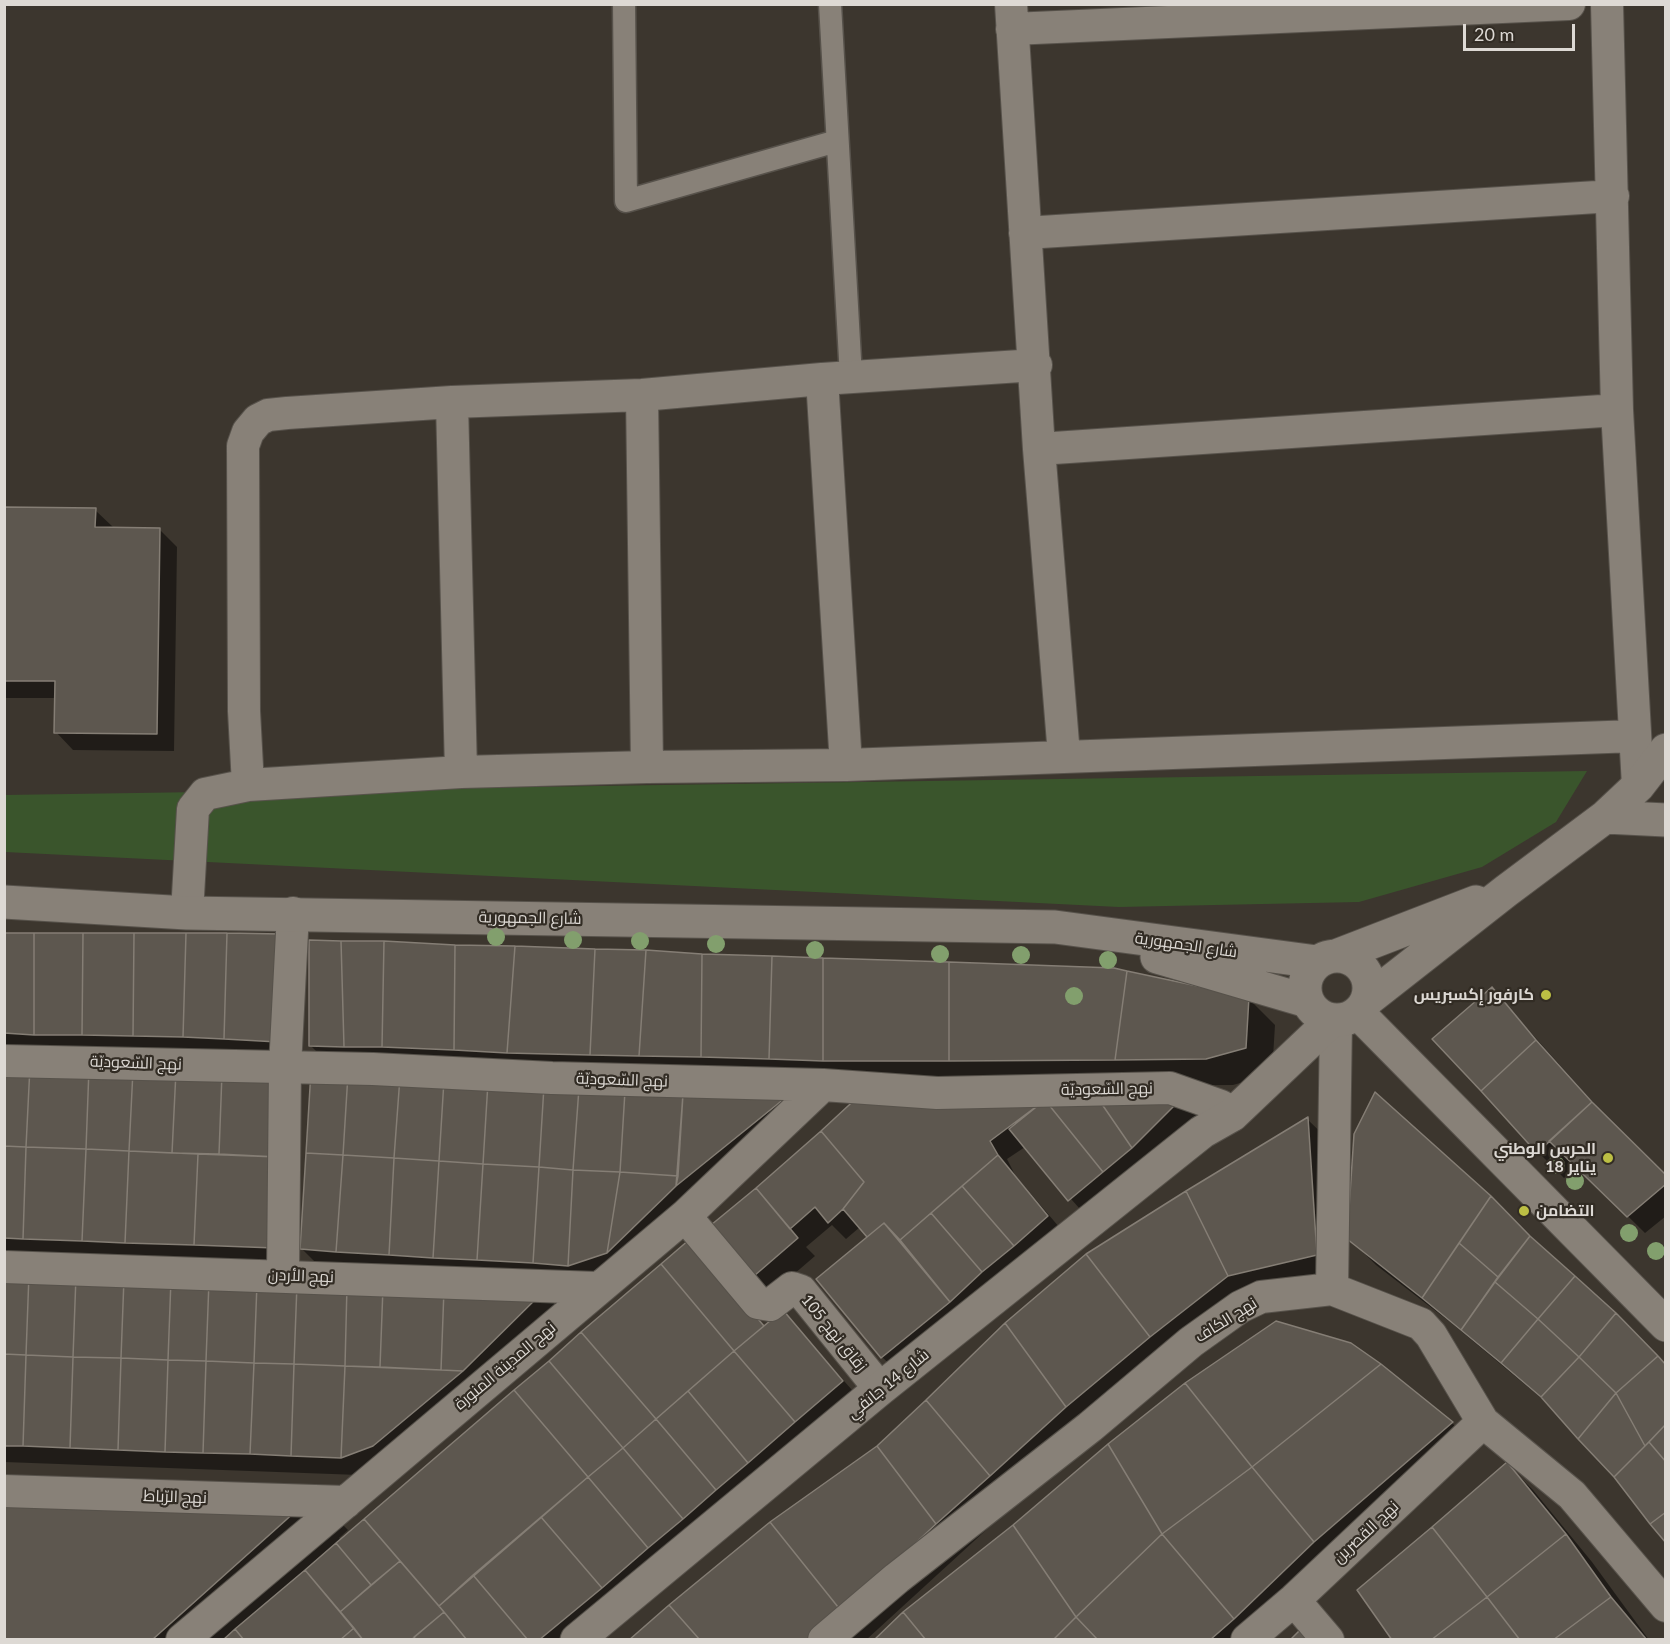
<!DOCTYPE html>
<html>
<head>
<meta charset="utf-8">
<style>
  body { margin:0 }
  #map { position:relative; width:1670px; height:1644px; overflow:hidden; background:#3c362e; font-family:Lato,sans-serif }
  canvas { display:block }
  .frame { position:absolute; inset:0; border:6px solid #ddd9d4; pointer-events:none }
  .scale { position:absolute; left:1463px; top:24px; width:112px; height:27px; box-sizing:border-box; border:3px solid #ddd9d4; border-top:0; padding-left:8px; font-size:18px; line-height:21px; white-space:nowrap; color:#ddd9d4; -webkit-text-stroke:4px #322c24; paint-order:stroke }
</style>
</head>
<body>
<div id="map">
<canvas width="1670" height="1644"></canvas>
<div class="frame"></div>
<div class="scale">20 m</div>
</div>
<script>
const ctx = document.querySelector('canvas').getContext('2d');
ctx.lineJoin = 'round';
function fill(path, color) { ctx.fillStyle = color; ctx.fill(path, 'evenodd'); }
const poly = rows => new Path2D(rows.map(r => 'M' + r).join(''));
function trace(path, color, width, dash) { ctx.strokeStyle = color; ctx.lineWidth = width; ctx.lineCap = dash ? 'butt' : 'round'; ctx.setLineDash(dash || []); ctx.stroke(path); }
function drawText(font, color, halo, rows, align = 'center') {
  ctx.font = font + ' Lato,Cairo,sans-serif'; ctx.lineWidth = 4.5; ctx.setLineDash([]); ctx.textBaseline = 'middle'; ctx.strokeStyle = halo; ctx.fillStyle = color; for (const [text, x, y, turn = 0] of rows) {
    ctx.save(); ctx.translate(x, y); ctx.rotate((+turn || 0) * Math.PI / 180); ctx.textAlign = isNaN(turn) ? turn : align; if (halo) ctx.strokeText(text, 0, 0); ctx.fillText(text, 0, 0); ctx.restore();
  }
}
fill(poly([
  [1587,771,1556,822,1482,867,1359,902,1119,907,5,852,4,795]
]), '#3a552c');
fill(poly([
  [4,509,95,510,113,527,159,529,177,547,174,751,73,750,56,732,56,698,4,698],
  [4,934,281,936,295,1059,4,1049],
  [1492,989,1618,1130,1666,1177,1666,1216,1645,1233,1577,1166,1564,1178,1538,1152],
  [1248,998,1275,1025,1272,1074,1233,1085,851,1087,328,1063,310,1045],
  [4,1067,280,1077,292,1265,4,1253],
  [794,1092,811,1109,586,1283,319,1266,302,1249],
  [862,1095,1184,1097,1201,1114,1087,1217,1025,1147,1007,1159,1015,1175,1065,1234,900,1374,882,1357,869,1237,860,1227,846,1239,832,1225,806,1247,815,1256,772,1293,755,1275],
  [1307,1119,1334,1145,1343,1281,1255,1301,1092,1433,866,1640,633,1640],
  [1490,1197,1666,1365,1666,1541,1615,1476,1553,1408,1450,1322,1376,1265,1349,1238],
  [690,1241,765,1327,783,1312,860,1399,578,1640,4,1640,314,1496,348,1530,339,1538,341,1540],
  [4,1274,543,1292,560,1309,359,1475,4,1462],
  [1350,1344,1452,1423,1478,1449,1341,1568,1266,1640,876,1640,904,1613,1186,1384],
  [1507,1464,1533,1490,1592,1562,1649,1640,1394,1640]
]), '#0007');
const building = poly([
  [4,507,96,508,95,527,160,528,157,734,54,733,55,681,4,681,4,507],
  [4,933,34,933,34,1035,4,1033,4,933],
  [34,933,83,933,82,1035,34,1035,34,933],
  [83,933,134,933,133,1036,82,1035,83,933],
  [134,933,186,933,183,1037,133,1036,134,933],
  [186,933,227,933,224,1039,183,1037,186,933],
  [227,933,281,934,278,1042,224,1039,227,933],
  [309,940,341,941,344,1047,309,1046,309,940],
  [341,941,384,941,382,1047,344,1047,341,941],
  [384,941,455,945,454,1050,382,1047,384,941],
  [455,945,515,946,507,1053,454,1050,455,945],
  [515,946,595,949,590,1055,507,1053,515,946],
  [595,949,646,950,639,1056,590,1055,595,949],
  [646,950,702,954,701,1057,639,1056,646,950],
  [702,954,772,956,769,1059,701,1057,702,954],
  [772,956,823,958,823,1061,769,1059,772,956],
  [823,958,949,962,949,1061,823,1061,823,958],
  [949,962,1114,968,1127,971,1115,1060,949,1061,949,962],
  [1127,971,1249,997,1246,1048,1206,1059,1115,1060,1127,971],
  [1492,987,1536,1040,1481,1091,1432,1039,1492,987],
  [1536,1040,1592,1102,1537,1153,1481,1091,1536,1040],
  [4,1065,30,1066,26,1147,4,1146,4,1065],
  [30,1066,89,1068,86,1149,26,1147,30,1066],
  [89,1068,133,1070,129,1151,86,1149,89,1068],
  [133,1070,176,1071,172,1153,129,1151,133,1070],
  [176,1071,222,1073,219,1154,172,1153,176,1071],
  [311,1071,348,1074,343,1155,306,1153,311,1071],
  [222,1073,281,1076,278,1157,219,1154,222,1073],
  [348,1074,400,1077,394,1158,343,1155,348,1074],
  [400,1077,444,1080,439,1161,394,1158,400,1077],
  [444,1080,488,1082,483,1164,439,1161,444,1080],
  [488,1082,544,1086,539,1167,483,1164,488,1082],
  [544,1086,579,1088,573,1170,539,1167,544,1086],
  [579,1088,625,1091,620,1172,573,1170,579,1088],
  [795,1090,676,1186,683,1094,795,1090],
  [625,1091,683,1094,678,1176,620,1172,625,1091],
  [1375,1092,1491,1196,1422,1298,1347,1239,1354,1134,1375,1092],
  [862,1093,1045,1100,990,1141,998,1155,900,1240,884,1223,867,1237,843,1209,864,1182,821,1131,862,1093],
  [1185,1095,1132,1148,1097,1097,1185,1095],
  [1097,1097,1132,1148,1103,1172,1045,1100,1097,1097],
  [1045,1100,1103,1172,1068,1201,1009,1129,1045,1100],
  [1592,1102,1666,1175,1666,1184,1627,1217,1549,1141,1592,1102],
  [1308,1117,1317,1255,1228,1276,1186,1191,1308,1117],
  [821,1131,864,1182,843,1209,828,1223,815,1207,790,1229,756,1188,821,1131],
  [4,1146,26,1147,23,1239,4,1238,4,1146],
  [26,1147,86,1149,82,1241,23,1239,26,1147],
  [86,1149,129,1151,125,1243,82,1241,86,1149],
  [129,1151,198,1154,194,1245,125,1243,129,1151],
  [306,1153,343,1155,336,1252,300,1249,306,1153],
  [198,1154,278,1157,275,1248,194,1245,198,1154],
  [343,1155,394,1158,389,1255,336,1252,343,1155],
  [998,1155,1048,1216,1014,1246,962,1186,998,1155],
  [394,1158,439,1161,433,1258,389,1255,394,1158],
  [439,1161,483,1164,477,1260,433,1258,439,1161],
  [483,1164,539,1167,533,1263,477,1260,483,1164],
  [539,1167,573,1170,568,1266,533,1263,539,1167],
  [573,1170,620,1172,607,1253,568,1266,573,1170],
  [620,1172,678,1176,676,1186,607,1253,620,1172],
  [962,1186,1014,1246,982,1272,931,1213,962,1186],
  [756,1188,798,1238,754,1276,711,1225,756,1188],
  [1186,1191,1228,1276,1150,1337,1086,1254,1186,1191],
  [1491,1196,1530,1236,1498,1277,1459,1243,1491,1196],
  [931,1213,982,1272,950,1302,900,1240,931,1213],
  [884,1223,950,1302,881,1358,816,1279,884,1223],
  [1530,1236,1575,1276,1538,1319,1495,1282,1530,1236],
  [690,1239,764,1326,734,1351,661,1264,690,1239],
  [1459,1243,1498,1277,1461,1330,1422,1298,1459,1243],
  [1086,1254,1150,1337,1066,1407,1005,1323,1086,1254],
  [661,1264,734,1351,656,1419,581,1332,661,1264],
  [4,1273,29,1274,26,1355,4,1354,4,1273],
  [29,1274,76,1276,73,1357,26,1355,29,1274],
  [76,1276,124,1278,121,1358,73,1357,76,1276],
  [1575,1276,1616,1313,1579,1357,1538,1319,1575,1276],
  [124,1278,171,1279,168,1360,121,1358,124,1278],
  [171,1279,209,1281,206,1361,168,1360,171,1279],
  [209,1281,257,1283,254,1363,206,1361,209,1281],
  [1495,1282,1538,1319,1501,1363,1461,1330,1495,1282],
  [257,1283,297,1284,294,1364,254,1363,257,1283],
  [297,1284,347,1286,345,1366,294,1364,297,1284],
  [347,1286,383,1287,380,1367,345,1366,347,1286],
  [383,1287,444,1289,441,1370,380,1367,383,1287],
  [444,1289,544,1291,463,1371,441,1370,444,1289],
  [783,1310,843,1381,795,1422,734,1351,783,1310],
  [1616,1313,1658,1356,1616,1393,1579,1357,1616,1313],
  [1538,1319,1579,1357,1541,1397,1501,1363,1538,1319],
  [1276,1321,1351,1343,1381,1364,1252,1467,1185,1383,1276,1321],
  [1005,1323,1066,1407,990,1476,926,1400,1005,1323],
  [581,1332,656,1419,623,1448,549,1361,581,1332],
  [734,1351,795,1422,748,1463,688,1391,734,1351],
  [4,1354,26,1355,23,1446,4,1446,4,1354],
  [26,1355,73,1357,70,1448,23,1446,26,1355],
  [1658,1356,1666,1365,1666,1424,1645,1446,1616,1393,1658,1356],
  [73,1357,121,1358,118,1450,70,1448,73,1357],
  [1579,1357,1616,1393,1578,1439,1541,1397,1579,1357],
  [121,1358,168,1360,165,1452,118,1450,121,1358],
  [168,1360,206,1361,203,1453,165,1452,168,1360],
  [206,1361,254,1363,250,1454,203,1453,206,1361],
  [549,1361,623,1448,588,1477,514,1390,549,1361],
  [254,1363,294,1364,291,1456,250,1454,254,1363],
  [294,1364,345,1366,341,1458,291,1456,294,1364],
  [1381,1364,1453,1422,1314,1542,1252,1467,1381,1364],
  [345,1366,441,1370,463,1371,373,1446,341,1458,345,1366],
  [1185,1383,1252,1467,1162,1534,1108,1444,1185,1383],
  [514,1390,588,1477,439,1606,364,1519,514,1390],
  [688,1391,748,1463,716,1490,656,1419,688,1391],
  [1616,1393,1645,1446,1614,1477,1578,1439,1616,1393],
  [926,1400,990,1476,936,1524,877,1446,926,1400],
  [656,1419,716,1490,683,1519,623,1448,656,1419],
  [1666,1424,1666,1462,1649,1442,1666,1424],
  [1649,1442,1666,1462,1666,1512,1650,1524,1614,1477,1649,1442],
  [1108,1444,1162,1534,1076,1617,1013,1525,1108,1444],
  [877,1446,936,1524,842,1612,770,1522,877,1446],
  [623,1448,683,1519,648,1548,588,1477,623,1448],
  [1507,1462,1566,1534,1487,1597,1432,1527,1507,1462],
  [1252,1467,1314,1542,1234,1619,1162,1534,1252,1467],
  [4,1477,315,1494,152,1640,4,1640,4,1477],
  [588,1477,648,1548,602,1588,541,1517,588,1477],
  [1666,1512,1666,1543,1650,1524,1666,1512],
  [541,1517,602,1588,539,1640,528,1640,473,1575,541,1517],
  [364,1519,400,1561,371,1585,336,1543,364,1519],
  [770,1522,842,1612,808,1640,700,1640,669,1605,770,1522],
  [1013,1525,1076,1617,1053,1640,926,1640,903,1612,1013,1525],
  [1432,1527,1487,1597,1431,1640,1392,1640,1357,1590,1432,1527],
  [1162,1534,1234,1619,1210,1640,1098,1640,1076,1617,1162,1534],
  [1566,1534,1611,1597,1553,1640,1520,1640,1487,1597,1566,1534],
  [336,1543,371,1585,340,1612,305,1570,336,1543],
  [400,1561,444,1612,411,1640,363,1640,340,1612,400,1561],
  [305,1570,354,1628,340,1640,244,1640,235,1629,305,1570],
  [473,1575,528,1640,467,1640,439,1606,473,1575],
  [1487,1597,1520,1640,1431,1640,1487,1597],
  [1611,1597,1647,1640,1553,1640,1611,1597],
  [669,1605,700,1640,629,1640,669,1605],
  [444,1612,467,1640,416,1640,414,1637,444,1612],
  [903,1612,926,1640,874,1640,903,1612],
  [1076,1617,1098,1640,1053,1640,1076,1617],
  [354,1628,363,1640,340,1640,354,1628],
  [235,1629,244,1640,223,1640,235,1629],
  [1301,1629,1310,1640,1290,1640,1301,1629]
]);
fill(building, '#5d574f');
trace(building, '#857e75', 1.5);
const pedestrian = poly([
  [624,4,626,201,837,141],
  [830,4,851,377]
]);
const minor = poly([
  [1011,4,1039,449,1064,755],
  [1607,4,1617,410,1638,786],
  [1012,29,1569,4],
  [1025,233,1613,196],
  [822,379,846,765],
  [642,395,647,767],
  [452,402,461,772],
  [1039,449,1617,410],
  [248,785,244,711,243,446,248,432,258,420,268,415,287,413,452,402,642,395,822,379,1036,365],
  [187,913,193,809,205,794,248,785,461,772,647,767,846,765,1635,736],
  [4,1061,373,1069,552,1078,823,1085,937,1093,1170,1088,1221,1106,1232,1115],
  [685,1216,758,1303,770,1305,792,1288,801,1291,880,1389],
  [4,1267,597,1288],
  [283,1275,285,1067,293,913],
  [1332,1289,1336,1021],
  [4,1491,346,1502],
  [1294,1600,1328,1640],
  [182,1640,685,1216,823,1085],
  [824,1640,897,1578,1090,1427,1191,1342,1240,1307,1261,1297,1332,1289,1421,1324,1431,1335,1483,1422,1572,1495,1666,1606],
  [1247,1640,1294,1600,1483,1422]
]);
const tertiary = poly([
  [1605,817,1666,820],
  [4,902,187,913,1055,927,1317,962],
  '1305 988a32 32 0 1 1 64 0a32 32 0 1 1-64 0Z',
  [1336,956,1476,902],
  [1157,957,1307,1001],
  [1367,1000,1506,891,1605,817,1638,786,1666,750],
  [1358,1013,1666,1325],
  [577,1640,880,1389,1202,1132,1232,1115,1331,1021]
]);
trace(pedestrian, '#57524b', 25);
trace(minor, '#57524b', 34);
trace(tertiary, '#57524b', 35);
trace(pedestrian, '#888178', 22);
trace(minor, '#888178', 32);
trace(tertiary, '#888178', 33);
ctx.fillStyle = '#829f6d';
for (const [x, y] of [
  [496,937],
  [573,940],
  [640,941],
  [716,944],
  [815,950],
  [940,954],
  [1021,955],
  [1108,960],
  [1074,996],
  [1556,1165],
  [1575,1181],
  [1629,1233],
  [1656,1251]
]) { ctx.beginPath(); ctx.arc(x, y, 9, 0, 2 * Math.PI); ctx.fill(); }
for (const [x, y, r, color] of [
  [1546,995,6,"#bcbf44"],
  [1608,1158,6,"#bcbf44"],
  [1524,1211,6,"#bcbf44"]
]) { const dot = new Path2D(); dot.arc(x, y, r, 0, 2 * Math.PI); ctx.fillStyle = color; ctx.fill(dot); trace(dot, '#322c24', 2); }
drawText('16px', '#ddd9d4', '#322c24', [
  ["شارع الجمهورية",530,918,1],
  ["شارع الجمهورية",1186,945,8],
  ["نهج السّعوديّة",136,1063,2],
  ["نهج السّعوديّة",622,1080,2],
  ["نهج السّعوديّة",1107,1089,-1],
  ["نهج الأردن",301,1276,2],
  ["نهج الكاف",1226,1320,-32],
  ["زقاق نهج 105",834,1333,51],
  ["نهج المدينة المنورة",505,1366,-40],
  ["شارع 14 جانفي",888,1384,-39],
  ["نهج الرّباط",175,1497,2],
  ["نهج القصرين",1366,1532,-43]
]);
drawText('bold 16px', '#ddd9d4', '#322c24', [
  ["كارفور إكسبريس",1534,995],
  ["الحرس الوطني",1596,1149],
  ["18 يناير",1596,1167],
  ["التضامن",1536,1211,"left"]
], 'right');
</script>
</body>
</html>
